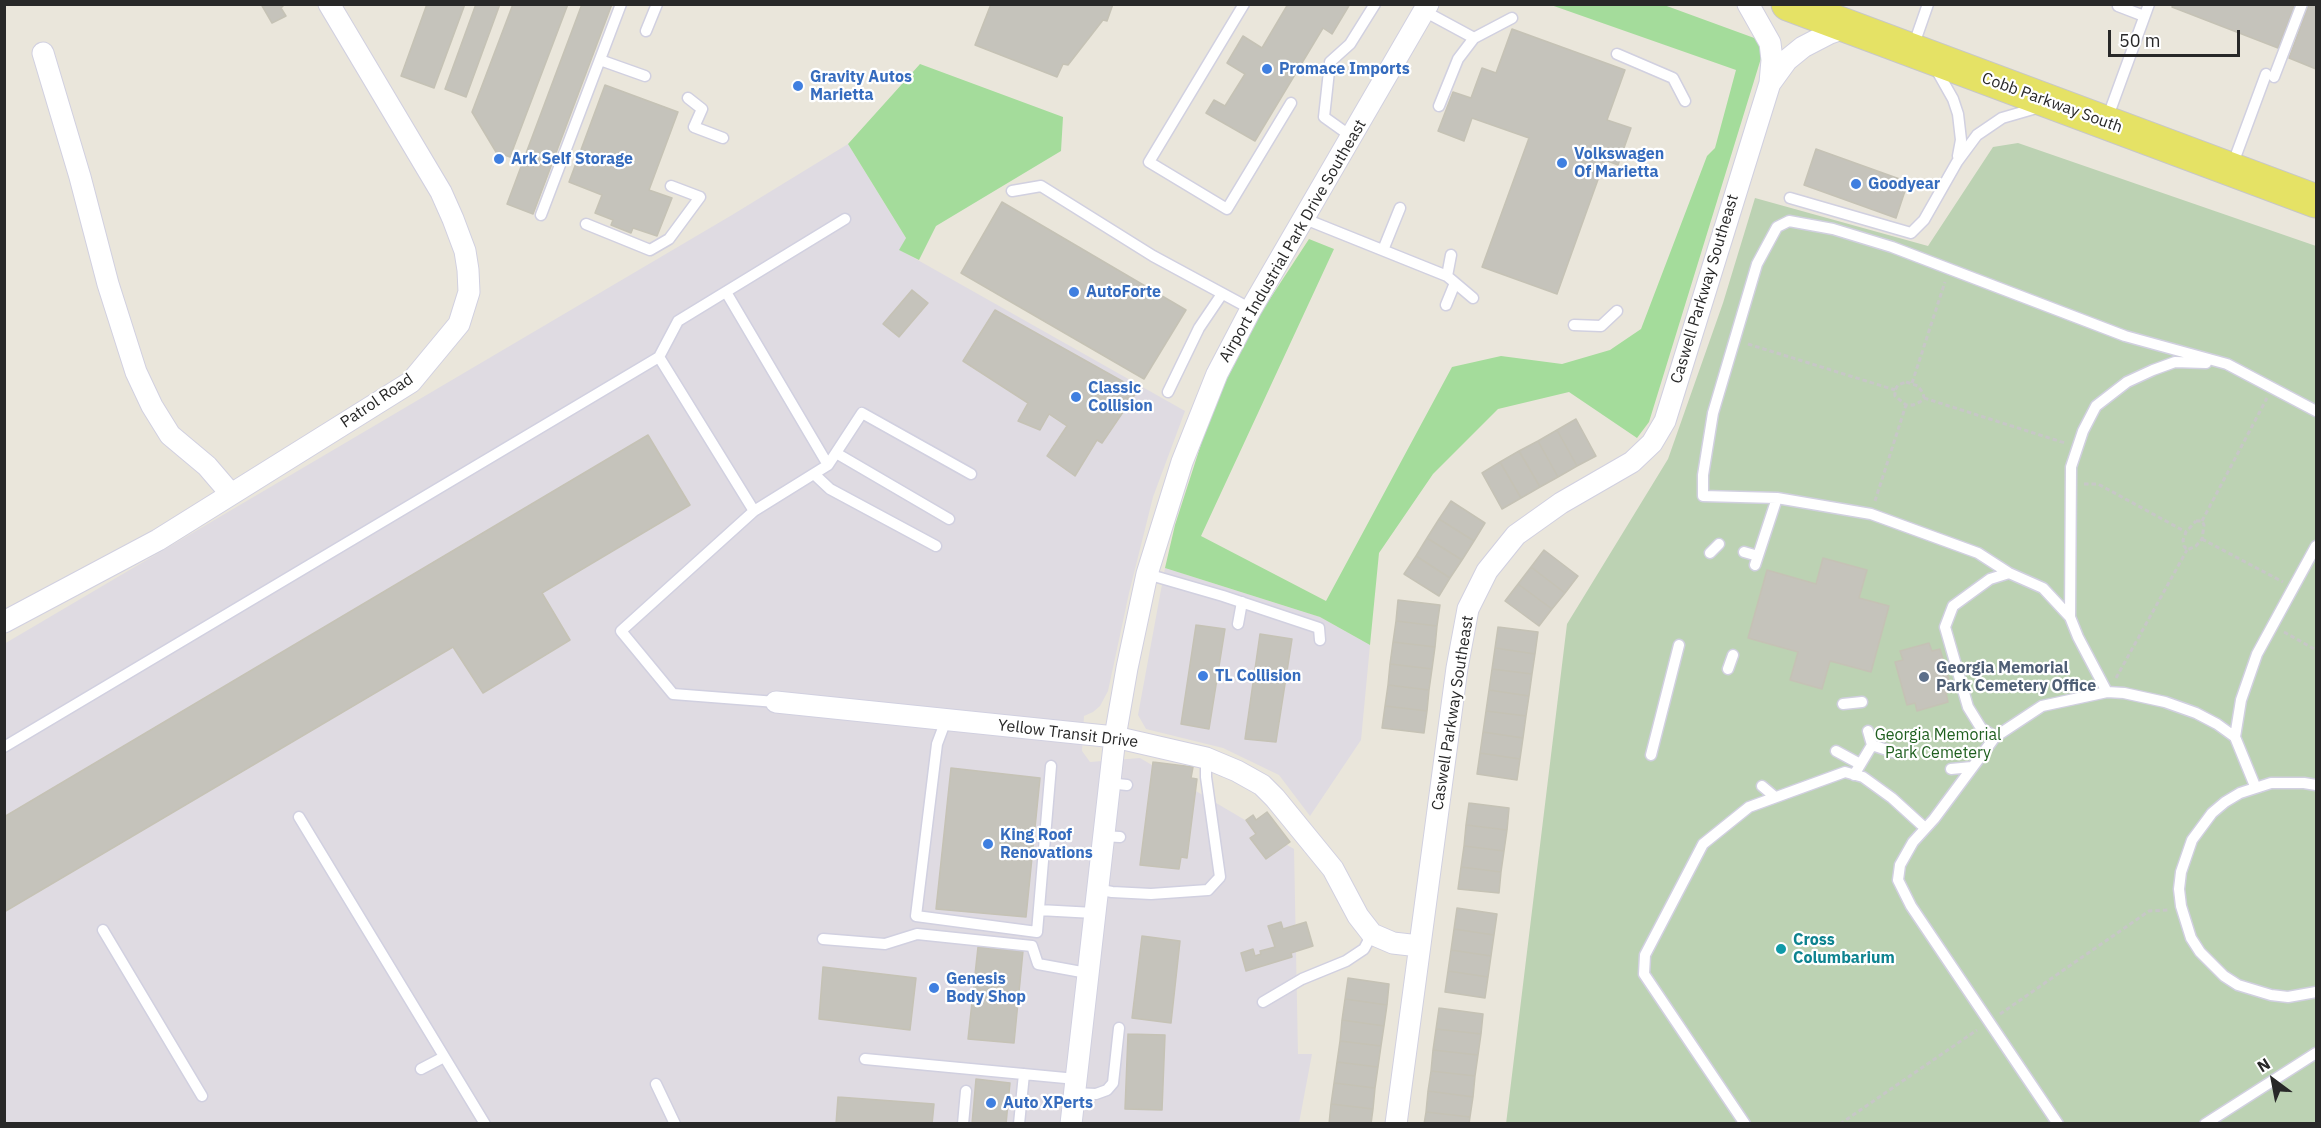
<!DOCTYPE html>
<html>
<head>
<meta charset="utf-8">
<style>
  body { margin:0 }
  #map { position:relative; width:2321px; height:1128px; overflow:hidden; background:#eae6db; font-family:"IBM Plex Sans",sans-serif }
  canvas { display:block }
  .frame { position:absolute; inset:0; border:6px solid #282828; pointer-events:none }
  .north { position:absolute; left:2243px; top:1050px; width:60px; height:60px; -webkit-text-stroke:4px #fff; paint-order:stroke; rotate:328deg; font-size:16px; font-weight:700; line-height:24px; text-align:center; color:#282828 }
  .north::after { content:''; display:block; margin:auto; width:21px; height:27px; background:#282828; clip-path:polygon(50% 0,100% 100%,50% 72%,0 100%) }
  .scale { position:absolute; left:2108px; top:30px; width:132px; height:27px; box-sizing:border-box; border:3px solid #282828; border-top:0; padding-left:8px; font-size:18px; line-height:21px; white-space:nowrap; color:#282828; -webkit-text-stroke:4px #fff; paint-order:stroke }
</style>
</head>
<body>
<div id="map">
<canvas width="2321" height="1128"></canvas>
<div class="frame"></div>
<div class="north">N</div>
<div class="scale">50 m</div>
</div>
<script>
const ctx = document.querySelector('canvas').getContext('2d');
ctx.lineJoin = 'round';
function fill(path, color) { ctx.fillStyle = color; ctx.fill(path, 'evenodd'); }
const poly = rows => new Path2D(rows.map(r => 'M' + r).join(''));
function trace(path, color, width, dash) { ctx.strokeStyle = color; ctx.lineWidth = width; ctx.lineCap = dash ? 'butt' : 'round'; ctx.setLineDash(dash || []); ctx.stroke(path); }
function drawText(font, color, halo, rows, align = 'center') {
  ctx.font = font + ' "IBM Plex Sans",sans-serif'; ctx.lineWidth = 4.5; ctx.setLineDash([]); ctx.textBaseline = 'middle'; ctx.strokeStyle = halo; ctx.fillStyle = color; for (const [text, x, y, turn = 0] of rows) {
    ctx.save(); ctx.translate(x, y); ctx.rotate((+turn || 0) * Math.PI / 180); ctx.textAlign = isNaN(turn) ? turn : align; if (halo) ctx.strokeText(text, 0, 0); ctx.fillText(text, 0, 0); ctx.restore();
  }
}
fill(poly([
  [848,144,906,238,900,250,1185,411,1153,497,1129,593,1108,691,1100,706,1093,712,1084,716,1082,751,1090,762,1140,758,1294,849,1298,1054,1312,1054,1299,1123,5,1123,4,644,732,215],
  [1165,568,1320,617,1370,645,1361,740,1310,816,1279,775,1223,748,1146,729,1138,715]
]), '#dfdbe2');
fill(poly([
  [1551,5,1664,5,1757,39,1762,55,1649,422,1637,438,1569,392,1498,409,1433,474,1379,553,1370,645,1320,617,1165,568,1175,525,1214,404,1260,314,1309,239,1334,249,1201,536,1326,601,1452,367,1501,356,1562,364,1610,350,1641,329,1707,156,1715,148,1736,70],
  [920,64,1063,117,1061,151,936,226,919,260,899,250,906,238,848,144]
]), '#a4dc9b');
fill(poly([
  [2018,143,2316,246,2316,1123,1506,1124,1567,624,1668,459,1723,303,1755,198,1928,246,1993,147]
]), '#bcd2b3');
const building = poly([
  [261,4,285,4,281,8,286,16,272,23,261,4],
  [427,4,465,4,434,88,401,76,427,4],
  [476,4,500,4,466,97,445,89,476,4],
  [513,4,568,4,510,157,496,152,472,112,513,4],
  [582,4,612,4,533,214,507,204,582,4],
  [991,4,1113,4,1107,21,1103,20,1068,65,1063,64,1057,77,975,45,991,4],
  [1288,4,1350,4,1332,34,1323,28,1255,141,1206,113,1214,100,1225,106,1245,74,1227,63,1243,36,1262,48,1288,4],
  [2173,4,2295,4,2278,48,2172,7,2173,4],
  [2309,4,2316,4,2316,69,2289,58,2309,4],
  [1512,29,1625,70,1607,120,1631,128,1618,165,1605,160,1557,294,1482,267,1529,138,1472,118,1464,141,1438,131,1453,92,1471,98,1482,68,1496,73,1512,29],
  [605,85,678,112,649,190,672,198,657,236,633,228,631,233,611,225,613,220,595,213,602,195,569,182,605,85],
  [1816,149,1908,182,1896,218,1804,185,1816,149],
  [1002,202,1186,310,1144,379,961,273,1002,202],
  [912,290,928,303,899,337,883,324,912,290],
  [995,310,1138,390,1102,443,1097,440,1075,476,1047,456,1067,426,1049,414,1040,430,1018,421,1028,403,963,361,995,310],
  [1576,419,1596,456,1577,466,1557,430,1576,419],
  [1557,430,1577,466,1558,477,1538,441,1557,430],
  [648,435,690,505,542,593,570,640,483,693,453,647,4,912,4,817,648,435],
  [1538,441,1558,477,1540,487,1519,451,1538,441],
  [1519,451,1540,487,1521,498,1500,462,1519,451],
  [1500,462,1521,498,1502,509,1482,473,1500,462],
  [1451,501,1485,523,1474,541,1439,519,1451,501],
  [1439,519,1474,541,1462,560,1427,538,1439,519],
  [1427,538,1462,560,1450,578,1416,556,1427,538],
  [1544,550,1578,576,1565,593,1531,567,1544,550],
  [1416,556,1450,578,1439,596,1404,574,1416,556],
  [1823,558,1867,570,1859,598,1889,606,1871,672,1830,661,1822,689,1790,680,1798,652,1748,638,1767,570,1816,584,1823,558],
  [1531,567,1565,593,1552,609,1518,584,1531,567],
  [1518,584,1552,609,1539,626,1505,601,1518,584],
  [1398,600,1440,605,1437,626,1396,621,1398,600],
  [1396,621,1437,626,1435,647,1393,642,1396,621],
  [1196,625,1225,629,1209,729,1181,724,1196,625],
  [1498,627,1538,632,1535,654,1495,648,1498,627],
  [1260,634,1292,639,1276,742,1245,739,1260,634],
  [1393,642,1435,647,1432,669,1390,664,1393,642],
  [1929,643,1932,651,1940,649,1952,691,1946,693,1948,702,1917,711,1915,703,1907,705,1895,662,1903,660,1900,651,1929,643],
  [1495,648,1535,654,1532,674,1492,669,1495,648],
  [1390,664,1432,669,1429,690,1388,685,1390,664],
  [1492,669,1532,674,1529,696,1489,690,1492,669],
  [1388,685,1429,690,1427,711,1385,706,1388,685],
  [1489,690,1529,696,1526,716,1486,711,1489,690],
  [1385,706,1427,711,1424,733,1382,728,1385,706],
  [1486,711,1526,716,1523,738,1483,732,1486,711],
  [1483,732,1523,738,1520,759,1480,753,1483,732],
  [1480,753,1520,759,1517,780,1477,774,1480,753],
  [1153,762,1193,767,1191,778,1197,779,1187,858,1181,857,1179,869,1140,865,1153,762],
  [951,768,1040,778,1026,917,936,909,951,768],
  [1469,803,1509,808,1507,830,1466,825,1469,803],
  [1267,812,1290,842,1266,859,1250,838,1256,834,1246,820,1253,815,1256,820,1267,812],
  [1466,825,1507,830,1504,851,1464,846,1466,825],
  [1464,846,1504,851,1501,872,1461,867,1464,846],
  [1461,867,1501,872,1499,893,1458,889,1461,867],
  [1457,908,1497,914,1494,935,1454,929,1457,908],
  [1281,922,1283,929,1306,922,1313,946,1291,953,1292,957,1246,971,1241,953,1253,949,1255,956,1261,954,1260,951,1275,947,1268,926,1281,922],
  [1454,929,1494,935,1491,956,1451,950,1454,929],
  [1142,936,1180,941,1171,1023,1132,1018,1142,936],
  [978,947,1023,951,1014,1043,968,1039,978,947],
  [1451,950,1491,956,1488,977,1448,971,1451,950],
  [823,967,916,978,910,1030,819,1019,823,967],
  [1448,971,1488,977,1485,998,1445,992,1448,971],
  [1348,978,1389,984,1387,1005,1345,999,1348,978],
  [1345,999,1387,1005,1384,1026,1342,1020,1345,999],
  [1439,1008,1483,1014,1481,1034,1436,1029,1439,1008],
  [1342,1020,1384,1026,1381,1046,1340,1041,1342,1020],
  [1436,1029,1481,1034,1478,1055,1433,1050,1436,1029],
  [1128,1034,1165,1035,1162,1110,1125,1109,1128,1034],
  [1340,1041,1381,1046,1378,1067,1337,1062,1340,1041],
  [1433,1050,1478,1055,1475,1076,1431,1071,1433,1050],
  [1337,1062,1378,1067,1375,1088,1334,1083,1337,1062],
  [1431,1071,1475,1076,1473,1097,1428,1091,1431,1071],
  [976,1079,1010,1083,1006,1124,972,1124,976,1079],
  [1334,1083,1375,1088,1373,1109,1331,1104,1334,1083],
  [1428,1091,1473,1097,1470,1117,1426,1112,1428,1091],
  [838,1097,934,1104,932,1124,836,1124,838,1097],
  [1331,1104,1373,1109,1371,1124,1329,1124,1331,1104],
  [1426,1112,1470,1117,1469,1124,1424,1124,1426,1112]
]);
fill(building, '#c5c3bb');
trace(building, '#c5c2b5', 1.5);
const service = poly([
  [1244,4,1149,162,1227,209,1291,103],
  [2118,6,2144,16],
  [1424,11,1474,38],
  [646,31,657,4],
  [1913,47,1928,4],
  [1617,54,1673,78,1685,101],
  [600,60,645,76],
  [1936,69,1953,99,1958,114,1961,140,1958,156],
  [2274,77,2302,4],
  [688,98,702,109,694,127,723,138],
  [1439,106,1458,59,1474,38,1512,18],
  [2107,119,2149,4],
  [1352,137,1324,117,1330,62,1350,44,1375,4],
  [2232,166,2266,74],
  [1012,191,1041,186,1153,256,1251,309],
  [1790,198,1911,233,1924,220,1957,162,1977,135,2002,118,2040,107],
  [541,215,621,4],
  [1305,219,1447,276,1473,298],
  [586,224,650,250,669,239,700,197,671,186],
  [1383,250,1400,208],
  [1447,276,1451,255],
  [1446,305,1455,283],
  [1574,325,1601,326,1617,311],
  [659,357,678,321,845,219],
  [1168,392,1199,328,1222,294],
  [836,453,949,519],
  [828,465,862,413,971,474],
  [814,474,830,489,936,546],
  [754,511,621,631,673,694,776,702],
  [1744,552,1758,556],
  [1710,553,1719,544],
  [1755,565,1777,498],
  [1147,574,1223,596,1319,628,1320,640],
  [2070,617,2043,588,2009,573,1978,553,1871,514,1777,498,1703,496,1703,475,1713,413,1757,264,1777,227,1789,221,1833,229,1892,247,2125,336,2227,364,2316,411],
  [1238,624,1242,602],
  [1728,669,1733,655],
  [2107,692,2078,637,2070,617,2071,467,2083,431,2096,406,2127,382,2153,370,2175,362,2206,363],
  [1843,704,1862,702],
  [946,720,937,744,916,916,1037,932,1051,766],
  [1868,731,1872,745,1893,752],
  [1995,737,1981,728,1968,707,1945,627,1953,606,1990,579,2009,573],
  [4,747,659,357,754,511,828,465,726,292],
  [1836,751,1860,764],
  [1651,755,1679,645],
  [1951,769,1972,767],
  [1854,775,1872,745],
  [1108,783,1127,785],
  [2316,785,2304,783,2271,783,2240,793,2225,802,2212,813,2192,840,2181,872,2179,889,2181,906,2191,938,2200,952,2224,976,2238,985,2271,995,2288,997,2316,992],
  [1762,786,1775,797],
  [2255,786,2235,737,2241,700,2257,654,2316,546],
  [299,817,485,1124],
  [1102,836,1120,837],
  [1096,889,1112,892,1151,894,1208,890,1220,877,1206,777,1206,758],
  [1039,910,1094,913],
  [103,930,202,1096],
  [823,939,885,944,917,934,1032,946,1038,964,1087,973],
  [1263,1002,1302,979,1346,961,1364,949,1372,934],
  [865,1059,1076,1079],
  [421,1069,444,1057],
  [656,1084,675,1124],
  [1074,1093,1096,1094,1107,1090,1113,1083,1119,1028],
  [963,1124,966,1091],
  [1019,1124,1024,1074],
  [1745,1124,1644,974,1645,955,1703,844,1749,807,1845,772,1863,777,1892,798,1925,828],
  [2058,1124,1911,906,1898,880,1900,865,1913,842,1934,819,1995,737,2042,706,2107,692,2124,693,2165,702,2196,713,2217,724,2235,737],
  [2205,1124,2316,1053]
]);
const minor = poly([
  [43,53,80,177,108,284,136,372,152,406,170,435,207,466,231,494],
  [1771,82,1787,60,1803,47,1830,33,1848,27],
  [4,622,158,540,411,382,459,324,469,292,468,270,465,251,453,219,441,192,329,4],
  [776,702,1115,737,1206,758,1237,771,1262,785,1275,798,1333,869,1358,916,1372,934,1393,943,1419,946],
  [1071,1124,1115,737,1127,668,1147,574,1182,462,1217,374,1251,309,1428,4],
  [1396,1124,1457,668,1468,609,1487,571,1516,535,1561,503,1632,462,1652,443,1665,421,1770,83,1772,60,1770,43,1748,4]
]);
const primary = poly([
  [1788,4,2316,201]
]);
trace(service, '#d1d0e0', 13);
trace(minor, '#d1d0e0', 23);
trace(primary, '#c7c7c7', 35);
trace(poly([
  [1748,344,1895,390],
  [1906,382,1918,386,1923,393,1924,398,1920,402,1913,405,1906,405,1895,396,1895,390,1898,385,1906,382],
  [1912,383,1945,282],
  [1924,398,2065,443],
  [2084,484,2098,484,2186,532],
  [1875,501,1906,405],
  [2196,521,2202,521,2204,525,2202,539,2196,546,2187,550,2184,546,2183,540,2186,532,2196,521],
  [2202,521,2267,398],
  [2202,539,2283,582],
  [2284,632,2316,650],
  [2116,678,2187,550],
  [2000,1014,2149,911,2168,910],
  [1840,1124,1977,1030]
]), '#c7c7c7', 3, [4.5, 3]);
trace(service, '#fff', 10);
trace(minor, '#fff', 21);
trace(primary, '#e5e265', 33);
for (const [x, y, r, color] of [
  [1267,69,6,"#3f7fe0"],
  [798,86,6,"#3f7fe0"],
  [499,159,6,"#3f7fe0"],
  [1562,163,6,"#3f7fe0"],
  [1856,184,6,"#3f7fe0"],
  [1074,292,6,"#3f7fe0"],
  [1076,397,6,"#3f7fe0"],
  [1203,676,6,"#3f7fe0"],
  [1924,677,6,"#5c6f8a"],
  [988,844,6,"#3f7fe0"],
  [1781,949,6,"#0f9aa8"],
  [934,988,6,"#3f7fe0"],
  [991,1103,6,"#3f7fe0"]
]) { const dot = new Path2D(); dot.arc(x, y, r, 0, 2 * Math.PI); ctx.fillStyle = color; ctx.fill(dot); trace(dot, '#fff', 2); }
drawText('bold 16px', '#366cbe', '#fff', [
  ["Promace Imports",1279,69],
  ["Gravity Autos",810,77],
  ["Marietta",810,95],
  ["Volkswagen",1574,154],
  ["Of Marietta",1574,172],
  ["Ark Self Storage",511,159],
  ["Goodyear",1868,184],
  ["AutoForte",1086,292],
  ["Classic",1088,388],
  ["Collision",1088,406],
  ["TL Collision",1215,676],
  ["King Roof",1000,835],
  ["Renovations",1000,853],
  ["Genesis",946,979],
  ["Body Shop",946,997],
  ["Auto XPerts",1003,1103]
], 'left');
drawText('16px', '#282828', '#fff', [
  ["Cobb Parkway South",2052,103,20],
  ["Airport Industrial Park Drive Southeast",1293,241,-60],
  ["Caswell Parkway Southeast",1705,289,-73],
  ["Patrol Road",377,401,-34],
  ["Caswell Parkway Southeast",1453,713,-81],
  ["Yellow Transit Drive",1068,734,7]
]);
drawText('bold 16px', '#4e5e75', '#fff', [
  ["Georgia Memorial",1936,668],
  ["Park Cemetery Office",1936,686]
], 'left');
drawText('16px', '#1f5f1f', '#fff', [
  ["Georgia Memorial",1938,735],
  ["Park Cemetery",1938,753]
]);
drawText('bold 16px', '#0d838f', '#fff', [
  ["Cross",1793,940],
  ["Columbarium",1793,958]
], 'left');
</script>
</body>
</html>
